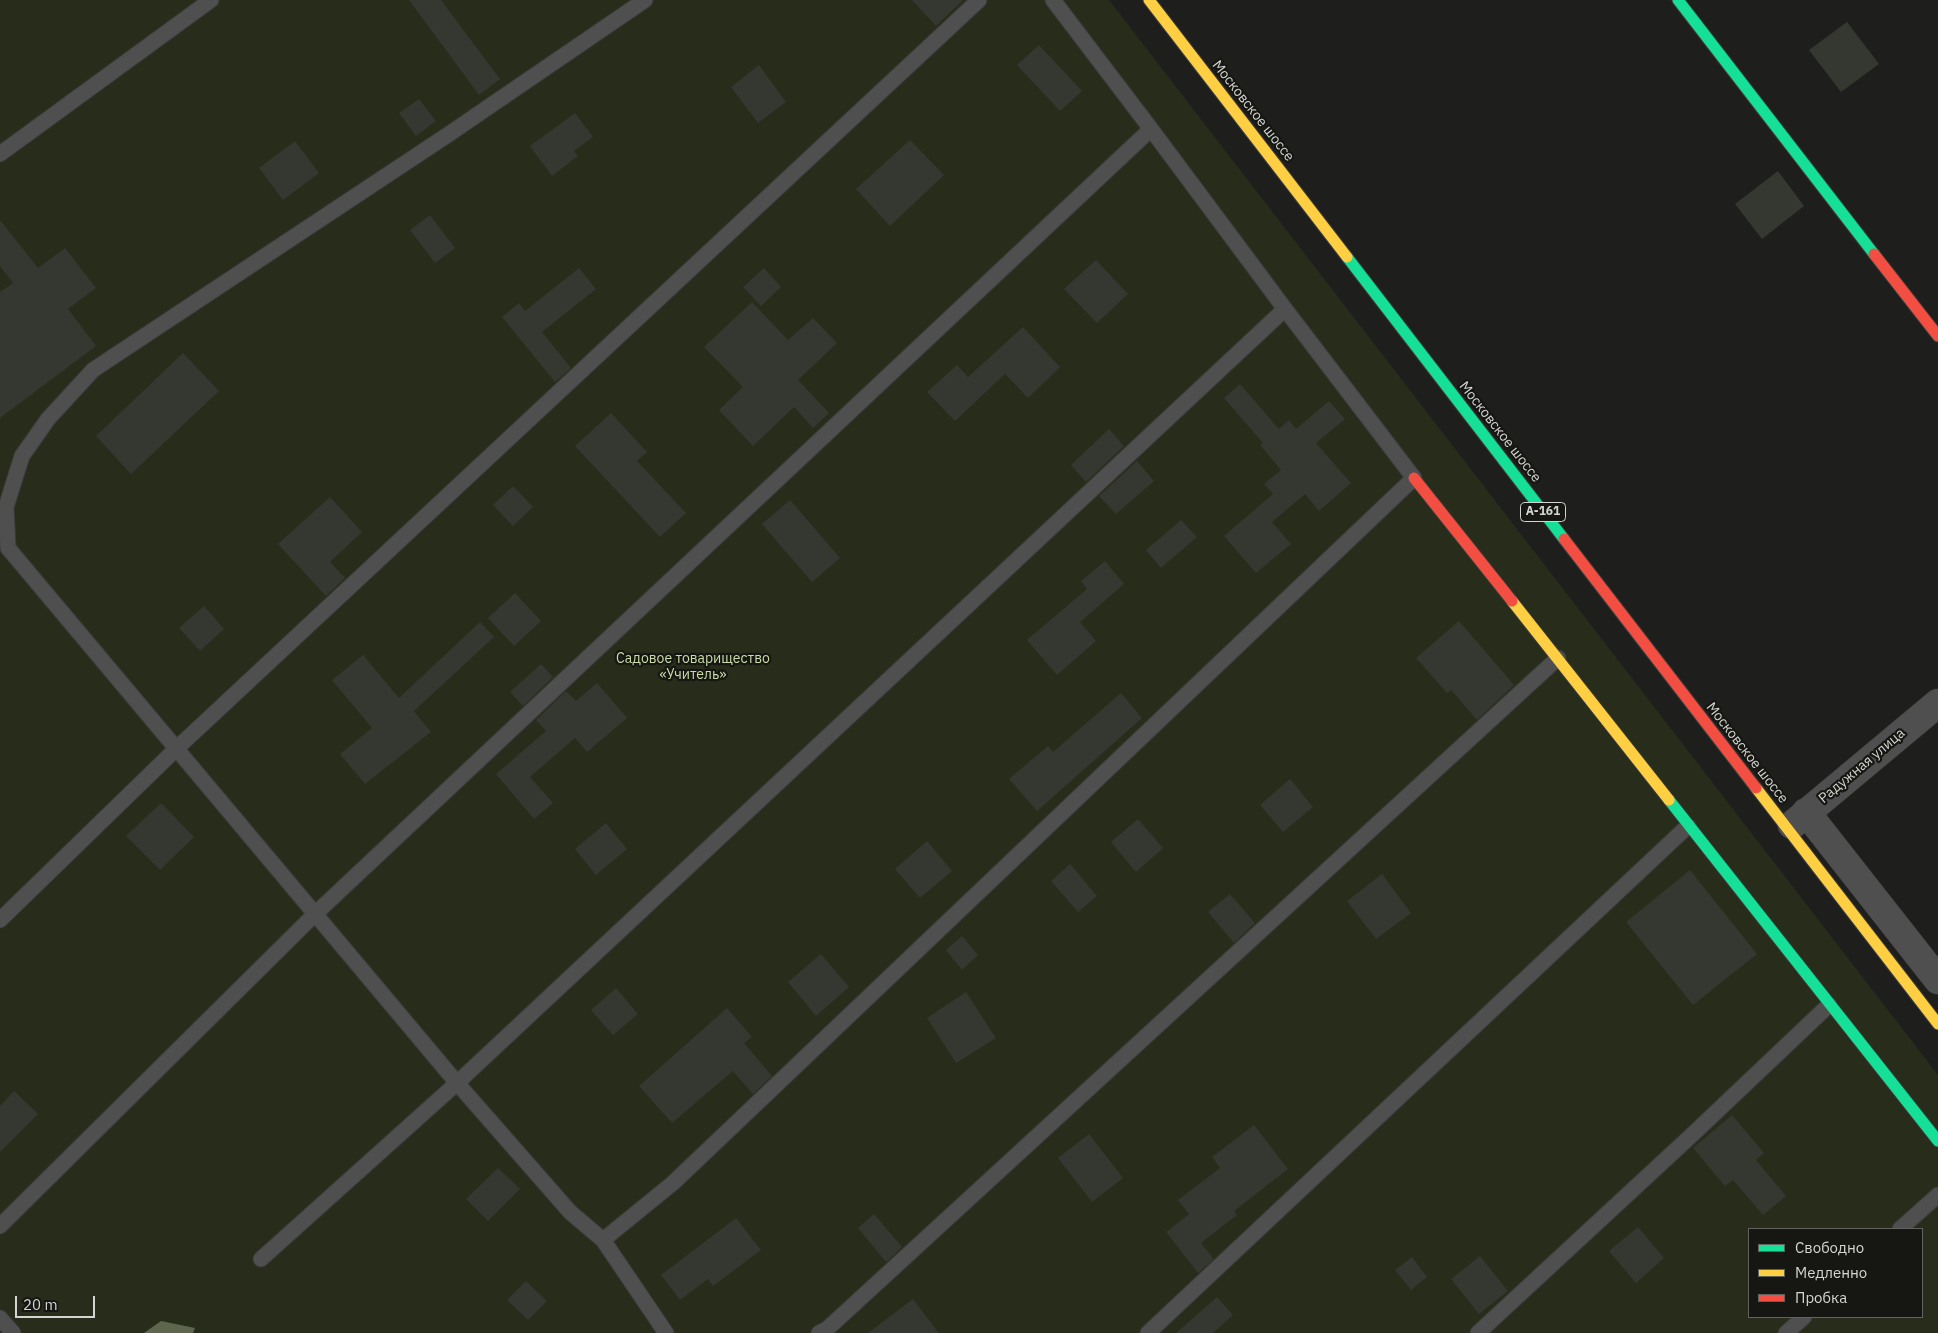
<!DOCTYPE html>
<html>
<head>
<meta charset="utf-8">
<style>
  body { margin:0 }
  #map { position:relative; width:1938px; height:1333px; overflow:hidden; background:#1e1f1d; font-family:"IBM Plex Sans",sans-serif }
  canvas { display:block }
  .legend { position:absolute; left:1748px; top:1228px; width:175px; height:90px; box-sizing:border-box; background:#161713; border:1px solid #62635f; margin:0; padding:6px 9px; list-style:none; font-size:15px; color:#d4d5d2 }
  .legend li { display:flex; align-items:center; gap:10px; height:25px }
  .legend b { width:25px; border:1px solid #62635f }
  .scale { position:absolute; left:15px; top:1296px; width:80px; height:22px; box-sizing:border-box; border:2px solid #d4d5d2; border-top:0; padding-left:6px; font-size:15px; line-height:18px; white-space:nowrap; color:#d4d5d2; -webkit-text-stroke:4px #161713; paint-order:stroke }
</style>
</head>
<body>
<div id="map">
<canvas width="1938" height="1333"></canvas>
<ul class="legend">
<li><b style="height:6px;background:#16e098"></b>Свободно</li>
<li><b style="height:6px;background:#ffcf43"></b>Медленно</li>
<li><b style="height:6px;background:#f24e42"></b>Пробка</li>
</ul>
<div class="scale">20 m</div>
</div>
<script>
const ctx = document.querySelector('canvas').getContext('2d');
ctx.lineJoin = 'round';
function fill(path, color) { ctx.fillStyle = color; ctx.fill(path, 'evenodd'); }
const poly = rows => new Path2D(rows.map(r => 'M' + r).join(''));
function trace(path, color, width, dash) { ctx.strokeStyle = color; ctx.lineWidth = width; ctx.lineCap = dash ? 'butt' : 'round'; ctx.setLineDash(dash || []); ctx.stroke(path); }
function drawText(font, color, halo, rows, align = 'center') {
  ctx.font = font + ' "IBM Plex Sans",sans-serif'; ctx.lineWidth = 4.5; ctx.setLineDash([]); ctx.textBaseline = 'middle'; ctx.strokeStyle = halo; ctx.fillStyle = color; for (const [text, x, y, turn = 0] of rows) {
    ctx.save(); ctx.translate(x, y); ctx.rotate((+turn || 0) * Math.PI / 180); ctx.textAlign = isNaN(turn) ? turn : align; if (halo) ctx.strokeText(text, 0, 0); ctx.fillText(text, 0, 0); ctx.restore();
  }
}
fill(poly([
  [0,0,1109,0,1938,1075,1938,1333,0,1333],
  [1749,1229,1922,1229,1922,1317,1749,1317]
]), '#272d1a');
fill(poly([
  [161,1321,195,1328,193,1333,144,1333]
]), '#5e664e');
fill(poly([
  [409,0,441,0,500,79,479,95],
  [912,0,963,0,936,26],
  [1847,22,1879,64,1841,92,1809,50],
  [1039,45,1082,91,1060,111,1017,65],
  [759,65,786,102,758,123,731,87],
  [419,99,436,121,416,136,399,113],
  [575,113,593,137,574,151,578,156,552,176,530,146],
  [910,140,944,175,890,226,856,189],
  [295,141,319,173,283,200,259,168],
  [1778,171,1804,206,1762,239,1735,204],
  [430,215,455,248,435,263,410,230],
  [0,220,38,268,65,248,96,288,68,309,96,346,0,418,0,292,13,283,0,266],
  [1096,260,1128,294,1097,323,1064,289],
  [579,268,596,289,542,332,571,368,555,382,502,317,519,303,525,311],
  [764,268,781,287,761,306,743,287],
  [752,302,788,340,813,318,837,343,798,380,829,413,813,428,794,407,753,446,719,410,743,387,704,347],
  [1023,327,1060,367,1028,398,1005,374,955,421,927,392,957,365,968,377],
  [183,353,219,391,131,474,96,436],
  [1240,384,1279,429,1289,420,1296,429,1329,401,1345,419,1316,443,1351,483,1319,511,1305,494,1272,522,1291,544,1256,573,1224,536,1273,494,1264,484,1281,470,1260,445,1263,443,1224,398],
  [611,413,647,452,637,461,686,513,660,537,575,446],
  [1109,429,1124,446,1086,482,1071,465],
  [1137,461,1154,481,1116,514,1099,496],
  [513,486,533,507,513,526,493,505],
  [330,497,362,532,330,562,345,578,326,596,278,544],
  [790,500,840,558,812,582,762,524],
  [1181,520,1197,537,1161,568,1146,550],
  [1105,561,1124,584,1080,622,1096,641,1057,675,1027,640,1087,589,1081,581],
  [515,593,541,621,514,646,488,618],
  [204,606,224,629,200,651,179,628],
  [1459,621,1514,685,1477,720,1451,690,1447,693,1416,658],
  [480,622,494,637,414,711,431,732,365,784,340,754,372,728,332,680,363,655,399,698],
  [541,664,553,677,523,706,510,692],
  [597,683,627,718,587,752,575,738,530,777,553,803,534,819,496,774,546,731,536,720,566,691,576,701],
  [1121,693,1142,718,1037,811,1009,779,1048,746,1053,752],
  [1290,779,1313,807,1283,832,1260,805],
  [161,803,194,837,160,870,126,836],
  [1138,819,1163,848,1136,872,1111,842],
  [606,823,627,849,596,875,575,849],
  [927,841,952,871,920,898,895,869],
  [1070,864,1097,896,1078,912,1051,881],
  [1690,870,1757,954,1693,1005,1626,922],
  [1382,874,1411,913,1376,939,1347,901],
  [1230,894,1255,923,1234,943,1208,912],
  [962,936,978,955,962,970,946,950],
  [821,954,849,987,816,1016,788,982],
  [616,988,638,1014,613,1035,591,1010],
  [966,992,996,1038,956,1063,927,1018],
  [727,1008,752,1037,744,1043,772,1076,753,1094,733,1071,672,1123,639,1086],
  [14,1091,38,1114,0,1152,0,1106],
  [1732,1115,1764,1153,1756,1160,1786,1196,1763,1215,1733,1180,1725,1186,1693,1148],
  [1254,1125,1288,1169,1234,1211,1237,1215,1201,1243,1214,1259,1198,1273,1166,1232,1189,1214,1178,1200,1220,1168,1212,1157],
  [1089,1134,1123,1178,1092,1202,1058,1158],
  [498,1168,520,1189,488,1221,466,1199],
  [874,1214,902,1247,886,1262,858,1228],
  [736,1218,761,1250,713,1286,708,1279,680,1300,661,1275],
  [1638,1227,1664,1258,1636,1283,1609,1251],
  [1480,1256,1508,1291,1479,1314,1451,1279],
  [1412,1257,1427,1277,1411,1290,1395,1270],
  [526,1281,547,1301,528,1320,507,1300],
  [1217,1297,1233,1315,1213,1333,1176,1333],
  [913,1299,939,1333,868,1333]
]), '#353731');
const lane = poly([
  [645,0,449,134,93,370,48,419,22,456,6,507,8,548,457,1083,570,1212,603,1240,666,1333],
  [0,154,211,0],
  [0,920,177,748,979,0],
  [0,1226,315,914,1151,129],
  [1900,1229,1938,1195],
  [603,1240,673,1183,1414,478,1285,309,1151,129,1053,0],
  [261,1259,457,1083,1285,309],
  [0,1318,13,1333],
  [819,1333,827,1329,1558,658],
  [1148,1333,1688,826],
  [1478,1333,1694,1133,1829,1005],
  [1786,1333,1804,1317]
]);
const street = poly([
  [1806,812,1938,980],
  [1792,825,1938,703]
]);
const fast = poly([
  [1678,0,1874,254],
  [1347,257,1564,539],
  [1669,800,1938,1141]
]);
const slow = poly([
  [1149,0,1347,257],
  [1512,601,1669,800],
  [1756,788,1938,1024]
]);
const jam = poly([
  [1874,254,1938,336],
  [1414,478,1512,601],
  [1564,539,1756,788]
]);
trace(lane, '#3b3c3a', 17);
trace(street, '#3b3c3a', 29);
trace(fast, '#3b3c3a', 13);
trace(slow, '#3b3c3a', 13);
trace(jam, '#3b3c3a', 13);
trace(lane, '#4f4f4f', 15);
trace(street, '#4f4f4f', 28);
trace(fast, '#16e098', 11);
trace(slow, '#ffcf43', 11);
trace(jam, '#f24e42', 11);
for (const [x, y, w] of [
  [1543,512,45]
]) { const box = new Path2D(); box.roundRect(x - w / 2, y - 9.5, w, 19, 4); ctx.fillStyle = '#161713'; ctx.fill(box); trace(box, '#d4d5d2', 1); }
drawText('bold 12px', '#d4d5d2', null, [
  ["А-161",1543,512]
]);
drawText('14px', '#d4d5d2', '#161713', [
  ["Московское шоссе",1253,111,52],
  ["Московское шоссе",1500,432,52],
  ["Московское шоссе",1747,753,52],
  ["Радужная улица",1862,766,-40]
]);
drawText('14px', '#cadba7', '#161713', [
  ["Садовое товарищество",693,659],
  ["«Учитель»",693,675]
]);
</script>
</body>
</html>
